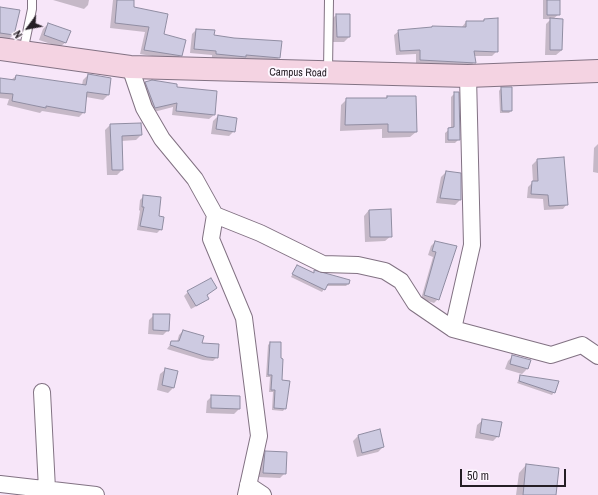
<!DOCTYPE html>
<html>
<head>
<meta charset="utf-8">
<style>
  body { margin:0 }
  #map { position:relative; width:598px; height:495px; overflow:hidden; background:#f7e6f9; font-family:"Archivo Narrow",sans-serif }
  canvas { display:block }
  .north { position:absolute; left:8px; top:8px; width:40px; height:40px; -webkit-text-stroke:3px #fef7ff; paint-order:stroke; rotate:238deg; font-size:11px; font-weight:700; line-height:16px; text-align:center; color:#251e25 }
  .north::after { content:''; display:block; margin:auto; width:14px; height:18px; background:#251e25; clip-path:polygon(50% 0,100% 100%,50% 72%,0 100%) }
  .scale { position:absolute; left:460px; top:469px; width:106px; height:18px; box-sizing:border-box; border:2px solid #251e25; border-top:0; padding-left:5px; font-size:12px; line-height:14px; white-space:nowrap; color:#251e25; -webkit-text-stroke:3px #fef7ff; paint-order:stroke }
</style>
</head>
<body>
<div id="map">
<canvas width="598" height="495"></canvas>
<div class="north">N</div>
<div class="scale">50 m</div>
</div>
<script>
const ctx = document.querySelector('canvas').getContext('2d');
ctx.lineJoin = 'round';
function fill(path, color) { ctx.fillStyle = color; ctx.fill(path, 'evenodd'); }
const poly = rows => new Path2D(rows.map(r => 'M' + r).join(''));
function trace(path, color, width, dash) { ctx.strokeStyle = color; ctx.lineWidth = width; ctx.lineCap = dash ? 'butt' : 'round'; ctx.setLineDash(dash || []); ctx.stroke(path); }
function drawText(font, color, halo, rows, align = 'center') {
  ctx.font = font + ' "Archivo Narrow",sans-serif'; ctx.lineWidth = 4; ctx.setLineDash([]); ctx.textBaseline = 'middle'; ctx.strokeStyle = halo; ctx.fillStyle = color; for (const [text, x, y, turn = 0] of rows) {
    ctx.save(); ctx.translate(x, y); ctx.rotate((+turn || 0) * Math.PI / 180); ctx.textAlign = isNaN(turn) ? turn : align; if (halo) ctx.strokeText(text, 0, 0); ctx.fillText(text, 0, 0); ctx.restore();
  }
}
fill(poly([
  [53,0,89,0,88,5,84,9],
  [113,0,133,0,132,7,163,35,181,55,176,60,140,54,145,32,110,28],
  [543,0,559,0,559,14,553,19,562,20,562,50,556,55,545,55,546,24,551,19,543,19],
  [0,8,13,35,9,39,0,38],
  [336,15,349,37,344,42,332,42,331,20],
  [484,20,497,51,492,56,474,56,474,62,470,67,416,65,416,54,396,55,394,35,399,31,461,28,466,22,482,22],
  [48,24,66,42,60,47,39,40,43,29],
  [196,30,213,36,279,58,274,62,243,59,240,62,212,58,212,55,190,53,192,34],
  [88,75,110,79,108,95,103,100,86,97,84,112,79,117,42,111,40,113,7,105,9,99,0,98,0,79,11,80,16,76,82,85,83,80],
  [146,83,176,88,214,115,209,119,172,115,173,107,150,113,141,88],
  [501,88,511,111,509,113,500,113,499,91],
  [455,93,459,139,455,143,445,143,445,133,451,128,451,97],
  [387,97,416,132,410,137,382,138,382,129,340,131,341,105,347,99,385,99],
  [218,116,234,131,229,136,211,134,213,121],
  [140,124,141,135,136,140,121,141,122,170,117,175,107,175,105,130,110,125],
  [598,144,598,173,593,172,594,148],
  [563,158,567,204,563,209,544,210,543,199,527,198,528,187,533,182,532,165,537,160],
  [446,172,460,174,460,200,455,205,436,203,441,177],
  [144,196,158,217,161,229,157,233,137,230,140,211,139,210,140,200],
  [369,210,391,236,385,241,365,242,364,216],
  [435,242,455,247,438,299,434,303,421,299,433,257,428,255,431,246],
  [297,266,313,273,315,271,348,284,346,286,326,286,322,292,291,277],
  [216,288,206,296,208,298,204,302,191,309,184,296,188,292],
  [154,315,168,330,163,335,148,334,149,320],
  [183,331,201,344,217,357,213,361,203,360,167,349,172,342,177,342,179,335],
  [270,343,280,359,285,408,283,411,272,410,273,392,269,392,270,377,266,377,268,345],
  [513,356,527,369,522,374,505,369,508,361],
  [166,369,173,388,168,393,157,390,160,374],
  [521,376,554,392,552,395,517,383],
  [212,396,239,397,239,409,234,414,206,413,207,401],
  [483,420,498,436,493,441,475,438,477,425],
  [379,431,383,447,378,452,357,457,353,441,358,436],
  [266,452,285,473,280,478,258,477,261,457],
  [526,465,555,495,516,495,519,473]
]), '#0003');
const building = poly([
  [117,0,134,0,134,7,168,14,164,34,186,40,182,56,144,50,149,27,115,23,117,0],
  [547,0,560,0,560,15,547,15,547,0],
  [0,7,20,10,14,35,0,33,0,7],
  [336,14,350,14,350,37,337,37,336,14],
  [498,18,498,52,474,51,476,63,420,60,420,50,400,51,398,30,432,27,432,26,466,27,466,21,484,21,484,19,498,18],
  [550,18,563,19,562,50,550,50,550,18],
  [48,23,71,31,66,43,44,35,48,23],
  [196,29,215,30,214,35,234,38,282,41,280,58,246,55,246,57,216,54,216,51,194,49,196,29],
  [88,74,111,78,109,95,87,92,85,113,46,106,46,108,12,101,13,94,0,93,0,78,15,80,16,75,86,85,88,74],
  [152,80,177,84,177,87,217,91,215,115,176,111,177,103,155,108,145,82,152,80],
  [501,87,512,87,512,111,502,111,501,87],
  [454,92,459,92,460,140,448,140,448,128,454,127,454,92],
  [387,96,416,96,417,132,388,132,388,124,345,125,346,98,387,98,387,96],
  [218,115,237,118,235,132,216,129,218,115],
  [141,123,142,135,122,136,123,170,112,170,110,124,141,123],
  [564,157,568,205,549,206,548,195,531,194,532,181,538,181,537,159,564,157],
  [446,171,461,173,461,200,440,198,446,171],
  [143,195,161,197,159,216,164,217,162,230,140,226,144,207,142,207,143,195],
  [391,209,392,237,370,237,369,210,391,209],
  [435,241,457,246,439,300,424,295,436,252,432,251,435,241],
  [297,265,314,273,314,270,350,280,349,284,328,284,325,290,292,274,297,265],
  [211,278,217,288,207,295,209,299,196,306,187,291,211,278],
  [153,314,170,314,169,331,153,330,153,314],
  [183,330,204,336,202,343,219,344,218,358,207,357,170,345,171,341,179,341,183,330],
  [270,342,281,342,281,358,283,359,282,380,290,381,286,409,274,408,275,390,271,390,272,375,268,375,270,342],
  [512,355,531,360,528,369,510,364,512,355],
  [165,368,178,371,174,388,162,385,165,368],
  [520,375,559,381,555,393,519,381,520,375],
  [211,395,240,396,240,409,211,408,211,395],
  [482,419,502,422,499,437,480,433,482,419],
  [380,429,384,447,362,453,358,435,380,429],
  [265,451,287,452,286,474,263,473,265,451],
  [526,464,559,468,556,495,523,495,526,464]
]);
fill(building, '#cdcae1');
trace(building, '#908da2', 1);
const lane = poly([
  [23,52,32,9,32,0],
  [328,71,329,0]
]);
const street = poly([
  [130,67,144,108,162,139,195,179,215,215,211,239,244,318,259,436,246,495],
  [215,215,260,233,323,264,358,265,385,271,401,281,415,303,453,329,551,355,582,345,598,356],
  [453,329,472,245,468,76],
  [42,392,47,489],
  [0,484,96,495],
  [248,485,263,495]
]);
const secondary = poly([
  [0,49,130,67,468,76,598,71]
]);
trace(lane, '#827283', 10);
trace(street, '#827283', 18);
trace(secondary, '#827283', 24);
trace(lane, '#fff', 8);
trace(street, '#fff', 16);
trace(secondary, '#f4d3e2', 22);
drawText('11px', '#251e25', '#fef7ff', [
  ["Campus Road",298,73,1]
]);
</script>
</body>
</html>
